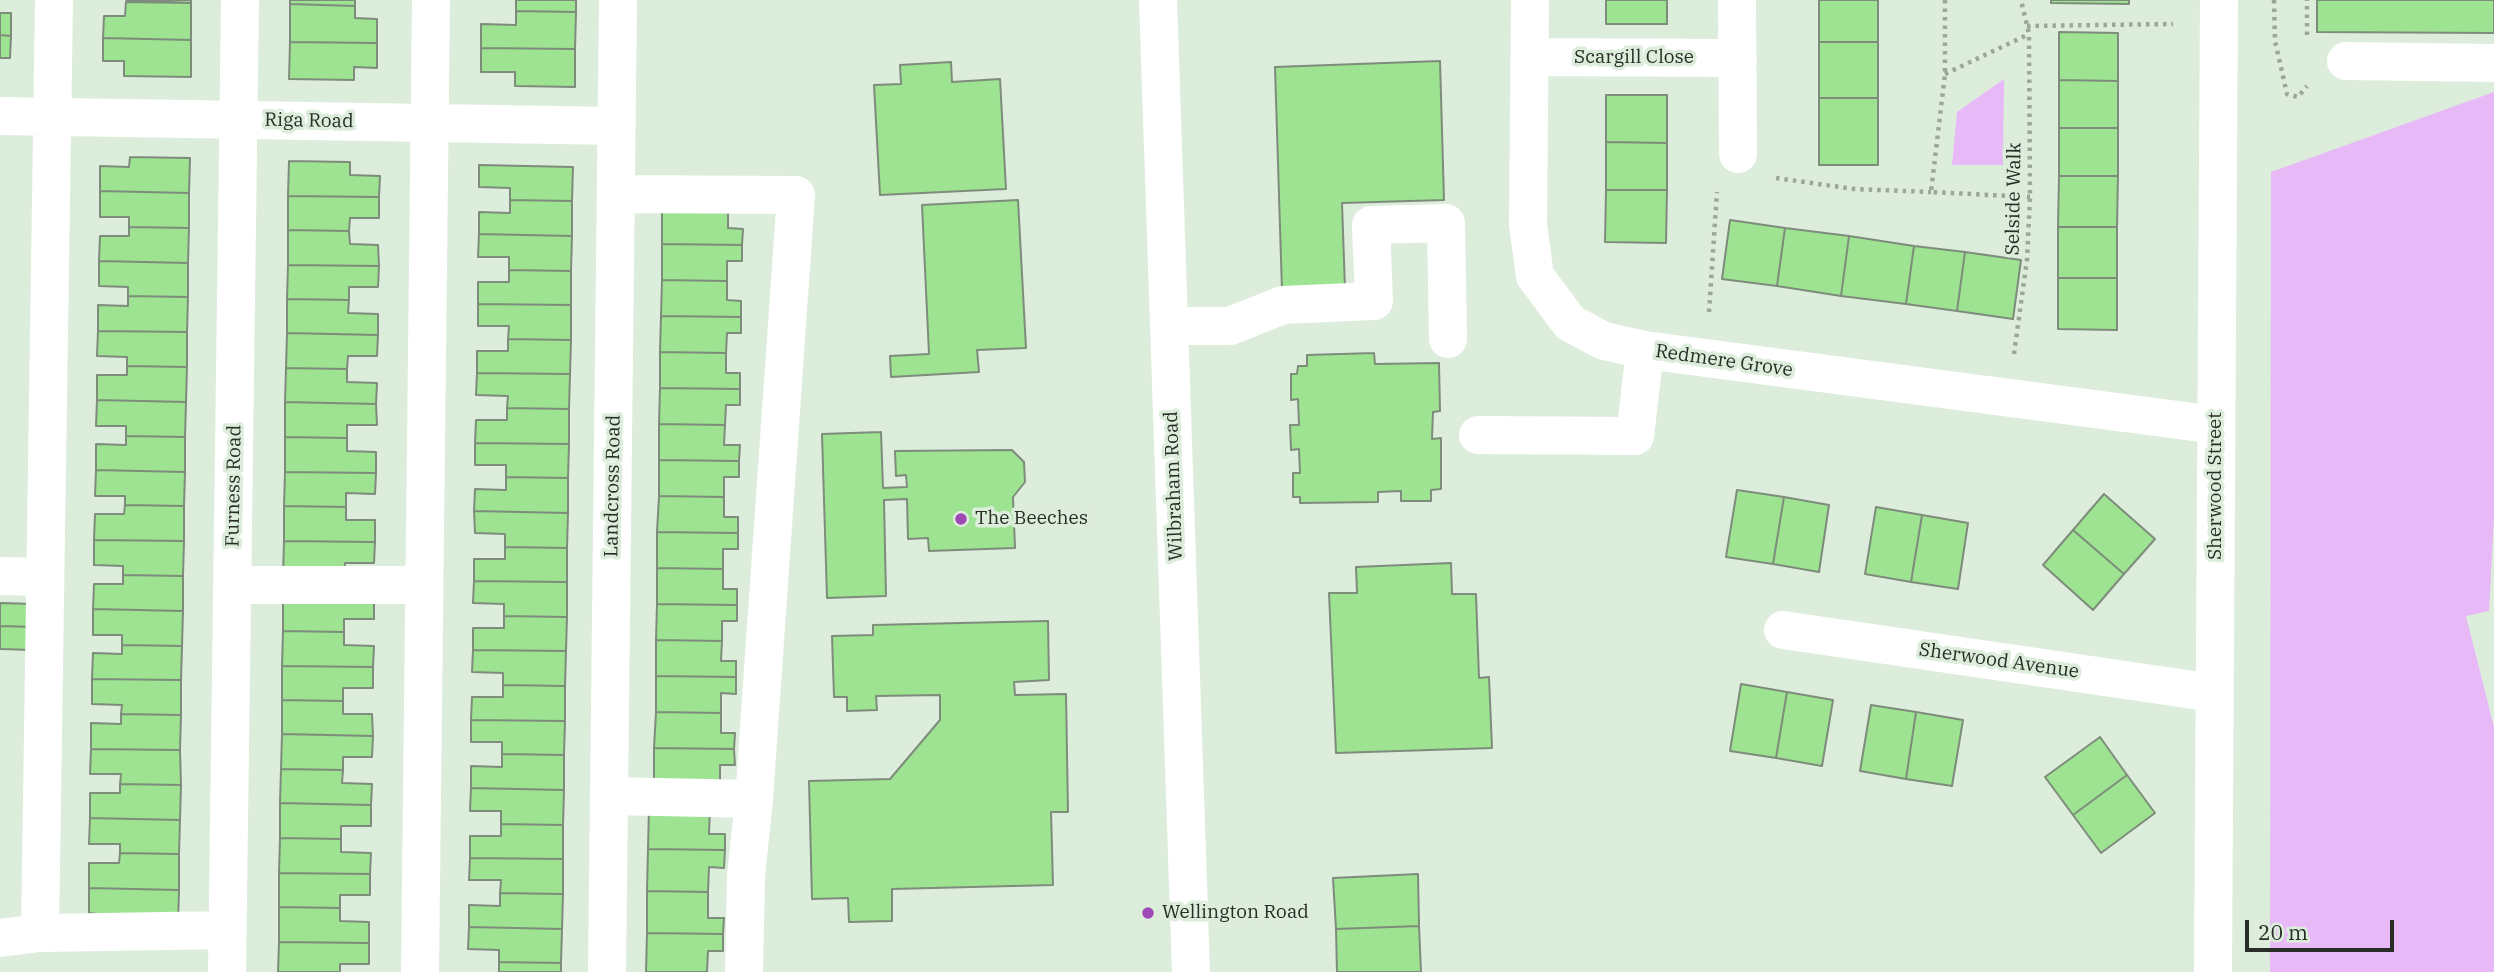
<!DOCTYPE html>
<html>
<head>
<meta charset="utf-8">
<style>
  body { margin:0 }
  #map { position:relative; width:2494px; height:972px; overflow:hidden; background:#ddeddb; font-family:"IBM Plex Serif",serif }
  canvas { display:block }
  .scale { position:absolute; left:2245px; top:920px; width:149px; height:32px; box-sizing:border-box; border:4px solid #282e27; border-top:0; padding-left:9px; font-size:21px; line-height:24px; white-space:nowrap; color:#282e27; -webkit-text-stroke:5px #ddeddb; paint-order:stroke }
</style>
</head>
<body>
<div id="map">
<canvas width="2494" height="972"></canvas>
<div class="scale">20 m</div>
</div>
<script>
const ctx = document.querySelector('canvas').getContext('2d');
ctx.lineJoin = 'round';
function fill(path, color) { ctx.fillStyle = color; ctx.fill(path, 'evenodd'); }
const poly = rows => new Path2D(rows.map(r => 'M' + r).join(''));
function trace(path, color, width, dash) { ctx.strokeStyle = color; ctx.lineWidth = width; ctx.lineCap = dash ? 'butt' : 'round'; ctx.setLineDash(dash || []); ctx.stroke(path); }
function drawText(font, color, halo, rows, align = 'center') {
  ctx.font = font + ' "IBM Plex Serif",serif'; ctx.lineWidth = 7; ctx.setLineDash([]); ctx.textBaseline = 'middle'; ctx.strokeStyle = halo; ctx.fillStyle = color; for (const [text, x, y, turn = 0] of rows) {
    ctx.save(); ctx.translate(x, y); ctx.rotate((+turn || 0) * Math.PI / 180); ctx.textAlign = isNaN(turn) ? turn : align; if (halo) ctx.strokeText(text, 0, 0); ctx.fillText(text, 0, 0); ctx.restore();
  }
}
fill(poly([
  [2004,79,2003,165,1952,165,1957,112],
  [2494,92,2494,518,2489,611,2466,616,2494,727,2494,972,2270,972,2271,172]
]), '#e8b9f7');
const building = poly([
  [126,0,191,0,191,3,126,0],
  [290,0,355,0,355,6,290,4,290,0],
  [516,0,576,0,576,12,516,11,516,0],
  [1606,0,1667,0,1667,24,1606,24,1606,0],
  [1819,0,1878,0,1878,42,1819,42,1819,0],
  [2051,0,2129,0,2129,4,2051,3,2051,0],
  [2317,0,2494,0,2494,33,2317,32,2317,0],
  [126,2,191,3,191,40,103,38,104,16,125,16,126,2],
  [290,4,355,6,355,18,377,19,377,43,290,42,290,4],
  [516,11,576,12,575,49,481,48,481,24,516,25,516,11],
  [0,13,11,13,11,36,0,35,0,13],
  [2059,32,2118,33,2118,81,2059,80,2059,32],
  [0,35,11,36,10,58,0,58,0,35],
  [103,38,191,40,191,77,124,76,124,61,103,61,103,38],
  [290,42,377,43,377,68,354,67,354,80,289,79,290,42],
  [1819,42,1878,42,1878,98,1819,98,1819,42],
  [481,48,575,49,575,87,515,86,515,72,481,72,481,48],
  [1440,61,1444,200,1342,203,1345,289,1282,291,1275,67,1440,61],
  [951,62,952,82,1000,79,1006,189,880,195,874,85,901,84,900,65,951,62],
  [2059,80,2118,81,2118,128,2059,128,2059,80],
  [1606,95,1667,95,1667,143,1606,142,1606,95],
  [1819,98,1878,98,1878,165,1819,165,1819,98],
  [2059,128,2118,128,2118,176,2059,176,2059,128],
  [1606,142,1667,143,1667,190,1606,190,1606,142],
  [130,157,190,158,189,193,100,191,100,166,129,167,130,157],
  [289,161,350,162,350,175,380,176,379,197,288,196,289,161],
  [479,165,573,167,572,201,510,200,510,188,479,187,479,165],
  [2059,176,2118,176,2117,227,2058,227,2059,176],
  [1606,190,1667,190,1666,243,1605,242,1606,190],
  [100,191,189,193,189,228,129,227,129,217,100,217,100,191],
  [288,196,379,197,379,218,350,218,349,231,288,230,288,196],
  [510,200,572,201,572,236,479,234,479,212,510,213,510,200],
  [1018,200,1026,348,977,350,979,372,891,377,890,356,929,354,922,205,1018,200],
  [662,207,728,208,728,228,743,229,742,245,662,244,662,207],
  [1730,220,1785,228,1777,286,1722,279,1730,220],
  [129,227,189,228,188,263,99,261,100,236,129,236,129,227],
  [2058,227,2117,227,2117,278,2058,278,2058,227],
  [1785,228,1849,236,1841,296,1777,286,1785,228],
  [288,230,349,231,350,244,378,245,379,266,288,265,288,230],
  [479,234,572,236,571,271,509,270,509,257,478,257,479,234],
  [1849,236,1914,246,1906,304,1841,296,1849,236],
  [662,244,742,245,742,261,727,261,727,281,662,280,662,244],
  [1914,246,1965,252,1957,311,1906,304,1914,246],
  [1965,252,2021,260,2013,319,1957,311,1965,252],
  [99,261,188,263,188,297,128,296,128,287,99,286,99,261],
  [288,265,379,266,378,287,349,287,349,300,287,299,288,265],
  [509,270,571,271,571,305,478,304,478,282,509,282,509,270],
  [2058,278,2117,278,2117,330,2058,329,2058,278],
  [662,280,727,281,727,300,741,301,741,317,661,316,662,280],
  [128,296,188,297,187,332,98,331,98,305,128,306,128,296],
  [287,299,349,300,348,313,378,314,378,335,287,333,287,299],
  [478,304,571,305,571,340,508,339,509,326,478,326,478,304],
  [661,316,741,317,741,333,727,333,726,353,660,352,661,316],
  [98,331,187,332,187,367,127,366,127,357,97,356,98,331],
  [287,333,378,335,377,356,348,356,347,369,286,368,287,333],
  [508,339,571,340,570,374,477,373,477,351,508,351,508,339],
  [660,352,726,353,726,373,740,373,740,389,660,388,660,352],
  [1374,353,1375,364,1439,363,1440,411,1433,412,1432,439,1441,438,1441,489,1431,490,1431,501,1401,501,1401,491,1378,492,1378,502,1300,503,1300,497,1293,497,1293,473,1300,473,1299,449,1291,450,1290,425,1299,425,1298,399,1291,400,1291,374,1297,374,1298,366,1307,366,1307,355,1374,353],
  [127,366,187,367,186,402,97,400,97,375,127,375,127,366],
  [286,368,347,369,347,382,377,383,376,404,285,402,286,368],
  [477,373,570,374,569,409,507,408,508,396,476,395,477,373],
  [660,388,740,389,740,405,726,405,725,425,659,424,660,388],
  [97,400,186,402,185,437,126,436,126,426,96,426,97,400],
  [285,402,376,404,377,425,347,425,347,438,285,437,285,402],
  [507,408,569,409,569,444,475,443,476,420,507,420,507,408],
  [659,424,725,425,724,445,740,445,739,461,659,460,659,424],
  [881,432,883,488,907,487,906,475,896,476,895,451,1012,450,1024,462,1025,482,1013,497,1015,548,929,551,928,538,908,539,907,499,884,500,886,596,827,598,822,434,881,432],
  [126,436,185,437,185,472,96,470,96,444,126,445,126,436],
  [285,437,347,438,347,451,376,452,376,473,285,472,285,437],
  [475,443,569,444,568,478,506,477,506,465,475,465,475,443],
  [659,460,739,461,739,477,724,477,724,497,659,496,659,460],
  [96,470,185,472,184,506,125,505,125,496,95,496,96,470],
  [285,472,376,473,375,494,346,493,346,507,284,506,285,472],
  [506,477,568,478,568,513,474,511,475,489,506,490,506,477],
  [1737,490,1784,497,1773,564,1726,557,1737,490],
  [2104,494,2155,539,2124,574,2073,530,2104,494],
  [659,496,724,497,724,517,738,517,738,533,657,532,659,496],
  [1784,497,1829,505,1819,572,1773,564,1784,497],
  [125,505,184,506,184,541,94,540,95,514,124,514,125,505],
  [284,506,346,507,346,520,375,520,375,542,284,541,284,506],
  [1876,507,1922,515,1911,582,1865,574,1876,507],
  [474,511,568,513,567,548,505,547,505,534,475,533,474,511],
  [1922,515,1968,523,1958,589,1911,582,1922,515],
  [2073,530,2124,574,2093,610,2043,565,2073,530],
  [657,532,738,533,738,549,723,549,723,569,657,568,657,532],
  [94,540,184,541,183,576,123,575,123,566,94,565,94,540],
  [284,541,375,542,374,563,345,563,344,576,283,575,284,541],
  [505,547,567,548,567,582,474,581,474,559,505,559,505,547],
  [1451,563,1452,594,1476,594,1479,678,1489,677,1492,748,1336,753,1329,593,1357,593,1356,567,1451,563],
  [657,568,723,569,723,589,737,589,737,605,657,604,657,568],
  [123,575,183,576,183,611,93,609,94,584,123,584,123,575],
  [474,581,567,582,567,617,504,616,504,604,473,603,474,581],
  [283,597,374,598,374,619,344,619,344,632,283,631,283,597],
  [0,603,34,604,33,627,0,626,0,603],
  [657,604,737,605,737,621,722,621,722,641,656,640,657,604],
  [93,609,183,611,182,646,122,645,122,635,93,635,93,609],
  [504,616,567,617,566,651,473,650,473,628,504,628,504,616],
  [1048,621,1049,680,1014,682,1015,695,1066,694,1068,812,1051,812,1053,885,892,889,892,921,849,922,848,898,812,899,809,781,890,779,940,720,940,695,876,696,877,710,847,711,847,697,834,697,832,636,873,635,873,625,1048,621],
  [0,626,33,627,33,650,0,649,0,626],
  [283,631,344,632,344,645,374,646,373,667,282,666,283,631],
  [656,640,722,641,721,661,736,661,736,677,656,676,656,640],
  [122,645,182,646,181,680,92,679,93,653,122,654,122,645],
  [473,650,566,651,565,686,503,685,503,673,472,672,473,650],
  [282,666,373,667,373,688,343,688,343,701,282,700,282,666],
  [656,676,736,677,736,694,721,693,721,713,656,712,656,676],
  [92,679,181,680,181,715,121,714,122,705,92,704,92,679],
  [1741,684,1787,692,1776,758,1730,751,1741,684],
  [503,685,565,686,565,721,471,720,472,697,503,697,503,685],
  [1787,692,1833,700,1822,766,1776,758,1787,692],
  [282,700,343,701,343,714,372,714,373,736,282,734,282,700],
  [1871,705,1916,712,1906,779,1860,771,1871,705],
  [656,712,721,713,721,733,735,733,734,749,654,748,656,712],
  [1916,712,1963,720,1952,786,1906,779,1916,712],
  [121,714,181,715,180,750,91,749,91,723,121,724,121,714],
  [471,720,565,721,564,755,502,754,502,742,471,742,471,720],
  [282,734,373,736,372,757,343,757,343,770,281,769,282,734],
  [2100,737,2127,775,2073,815,2045,777,2100,737],
  [654,748,734,749,735,765,720,765,720,785,654,784,654,748],
  [91,749,180,750,181,785,120,784,121,774,90,774,91,749],
  [502,754,564,755,564,790,471,788,471,766,502,767,502,754],
  [281,769,343,770,342,783,372,784,371,805,280,803,281,769],
  [2127,775,2155,813,2101,853,2073,815,2127,775],
  [120,784,181,785,180,820,90,818,90,793,120,793,120,784],
  [471,788,564,790,563,825,501,824,501,811,470,811,471,788],
  [280,803,371,805,371,826,341,826,341,839,280,838,280,803],
  [649,807,710,808,709,834,725,834,725,850,648,849,649,807],
  [90,818,180,820,179,854,120,853,120,844,89,844,90,818],
  [501,824,563,825,563,859,470,858,470,836,501,836,501,824],
  [280,838,341,839,341,852,371,853,370,874,279,873,280,838],
  [648,849,725,850,724,868,709,867,708,892,647,891,648,849],
  [120,853,179,854,179,890,89,888,89,863,119,863,120,853],
  [470,858,563,859,563,894,500,893,501,880,469,880,470,858],
  [279,873,370,874,370,895,340,895,340,908,279,907,279,873],
  [1418,874,1419,926,1336,929,1333,878,1418,874],
  [89,888,179,890,178,924,89,913,89,888],
  [647,891,708,892,708,918,724,918,723,934,647,933,647,891],
  [500,893,563,894,562,929,469,927,469,905,500,906,500,893],
  [279,907,340,908,340,921,369,922,369,943,279,942,279,907],
  [1419,926,1421,972,1337,972,1336,929,1419,926],
  [469,927,562,929,561,963,499,962,499,950,468,949,469,927],
  [647,933,723,934,723,951,708,951,707,972,646,972,647,933],
  [279,942,369,943,369,964,340,964,340,972,278,972,279,942],
  [499,962,561,963,561,972,499,972,499,962]
]);
fill(building, '#9de392');
trace(building, '#7e8c7b', 2);
trace(poly([
  [1945,0,1945,74,1931,192,2030,197],
  [2274,0,2275,41,2287,94,2298,97,2307,86],
  [2027,26,2173,24],
  [2307,35,2307,0],
  [1945,74,2029,34],
  [1776,178,1854,189,1931,192],
  [1709,312,1717,192],
  [2014,354,2027,260,2030,197,2029,34,2021,0]
]), '#9aa799', 4.5, [3.5, 5]);
trace(poly([
  [1530,0,1528,225,1535,276,1570,323,1604,341,1645,350,2216,425],
  [1737,2,1738,154],
  [1530,57,1738,58],
  [2346,61,2494,63],
  [0,116,617,126],
  [1169,326,1230,326,1283,305,1374,301,1371,225,1446,223,1448,339],
  [1478,435,1635,436,1645,350],
  [0,576,45,577],
  [233,585,424,585],
  [1783,630,2214,693],
  [609,796,754,799,796,195,616,194],
  [40,933,228,930],
  [0,938,40,933,54,0],
  [227,972,240,0],
  [420,972,431,0],
  [607,972,618,0],
  [744,972,746,876,754,799],
  [2213,972,2219,0]
]), '#fff', 38);
trace(poly([
  [1158,0,1191,972]
]), '#fff', 38);
for (const [x, y, r, color] of [
  [961,519,7,"#9f49b7"],
  [1148,913,7,"#9f49b7"]
]) { const dot = new Path2D(); dot.arc(x, y, r, 0, 2 * Math.PI); ctx.fillStyle = color; ctx.fill(dot); trace(dot, '#ddeddb', 2.5); }
drawText('19px', '#282e27', '#ddeddb', [
  ["Scargill Close",1634,58],
  ["Riga Road",309,121,1],
  ["Selside Walk",2014,199,-89],
  ["Redmere Grove",1724,361,8],
  ["Furness Road",234,486,-89],
  ["Landcross Road",613,486,-89],
  ["Wilbraham Road",1174,486,-92],
  ["Sherwood Street",2216,486,-90],
  ["Sherwood Avenue",1999,661,8]
]);
drawText('19px', '#282e27', '#ddeddb', [
  ["The Beeches",975,519],
  ["Wellington Road",1162,913]
], 'left');
</script>
</body>
</html>
